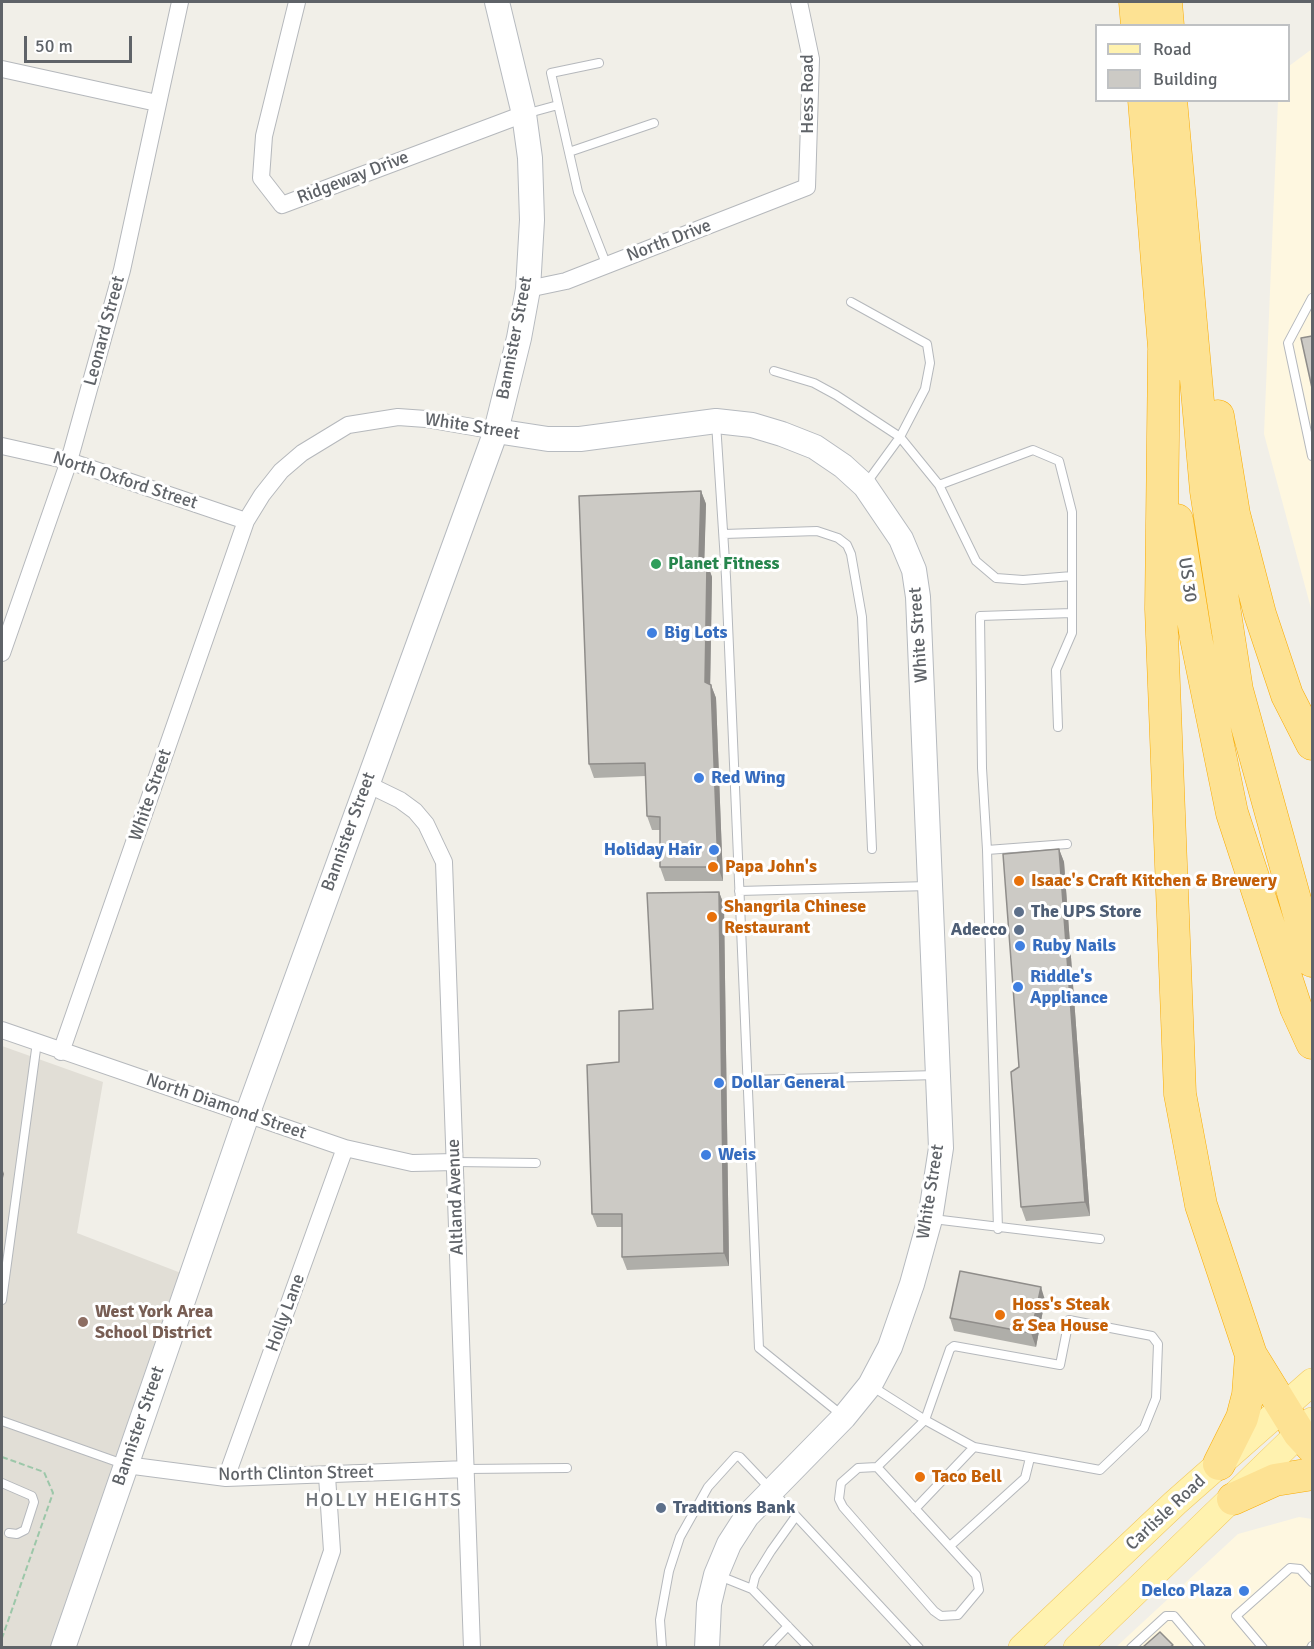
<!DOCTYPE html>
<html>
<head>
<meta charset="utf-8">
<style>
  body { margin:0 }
  #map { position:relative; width:1314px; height:1649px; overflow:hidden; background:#f1efe8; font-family:Signika,sans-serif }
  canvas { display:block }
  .frame { position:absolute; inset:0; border:3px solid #5f6368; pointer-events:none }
  .legend { position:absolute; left:1095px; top:24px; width:195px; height:78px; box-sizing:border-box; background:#fff; border:2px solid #bfc1c3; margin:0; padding:8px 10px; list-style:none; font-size:18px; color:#5f6368 }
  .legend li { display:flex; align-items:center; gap:12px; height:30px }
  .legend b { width:30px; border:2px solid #bfc1c3 }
  .scale { position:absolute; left:24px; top:36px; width:108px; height:27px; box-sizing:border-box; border:3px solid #5f6368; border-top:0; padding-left:8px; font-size:18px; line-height:21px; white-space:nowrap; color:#5f6368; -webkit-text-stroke:4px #fff; paint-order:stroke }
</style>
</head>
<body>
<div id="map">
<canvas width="1314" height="1649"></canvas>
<div class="frame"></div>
<ul class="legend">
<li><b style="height:8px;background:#fff2af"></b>Road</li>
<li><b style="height:16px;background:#cccac5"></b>Building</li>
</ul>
<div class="scale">50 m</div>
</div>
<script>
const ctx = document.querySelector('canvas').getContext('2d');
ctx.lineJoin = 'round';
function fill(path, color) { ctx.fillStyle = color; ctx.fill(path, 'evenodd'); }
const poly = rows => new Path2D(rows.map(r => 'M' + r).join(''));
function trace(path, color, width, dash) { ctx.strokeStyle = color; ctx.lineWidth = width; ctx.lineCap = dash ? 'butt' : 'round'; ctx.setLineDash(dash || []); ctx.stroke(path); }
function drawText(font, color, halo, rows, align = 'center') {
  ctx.font = font + ' Signika,sans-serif'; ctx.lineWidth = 6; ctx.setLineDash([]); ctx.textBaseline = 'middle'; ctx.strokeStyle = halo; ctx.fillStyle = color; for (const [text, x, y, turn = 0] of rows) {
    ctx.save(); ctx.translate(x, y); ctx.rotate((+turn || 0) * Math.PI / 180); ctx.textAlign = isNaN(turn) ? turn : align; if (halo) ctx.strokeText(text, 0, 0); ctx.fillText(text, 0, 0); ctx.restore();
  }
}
fill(poly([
  [1312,49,1312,612,1264,434,1278,101,1288,100,1289,66],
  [1299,1517,1312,1519,1312,1647,1115,1648,1238,1534]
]), '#fef7e0');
fill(poly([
  [2,1046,103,1082,77,1233,181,1273,52,1647,2,1648]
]), '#e1ded6');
const lane = poly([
  [599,63,551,73,578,192,607,266],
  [525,114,558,105],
  [569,152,654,123],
  [1312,298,1288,343,1312,456],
  [774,371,814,383,836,395,900,437,925,389,930,363,927,344,851,302],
  [716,423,726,577,759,1348,843,1416],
  [865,485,900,437,939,485,976,561,996,578,1023,580,1072,576],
  [939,485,1033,450,1059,461,1072,512,1072,613,980,616,982,768,987,850,998,1229],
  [724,534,817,531,838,538,847,545,851,554,862,617,872,849],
  [1058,727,1056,670,1072,633,1072,613],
  [987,850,1067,844],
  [739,891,929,886],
  [748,1080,937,1075],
  [455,1162,536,1163],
  [933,1219,1100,1239],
  [2,1300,37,1042],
  [873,1387,925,1420,974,1447,1100,1470,1144,1428,1156,1398,1158,1344,1152,1336,1069,1320,1060,1365,954,1346,950,1349,925,1420,877,1467,976,1575,979,1590,958,1615,941,1616,934,1611,843,1507,839,1499,841,1483,858,1468,877,1467],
  [2,1421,126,1465],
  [467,1469,567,1468],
  [2,1483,32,1496,34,1502,25,1530,17,1534,9,1533],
  [915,1509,974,1447],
  [950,1546,1025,1478,1030,1458],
  [717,1575,752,1589,809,1648],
  [752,1589,755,1577,771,1551,796,1516],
  [662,1648,660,1620,669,1571,680,1537,708,1487,736,1456,740,1457,796,1516,919,1648],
  [767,1648,788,1626],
  [1131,1648,1166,1616,1174,1616,1201,1648],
  [1263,1648,1236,1616,1290,1568,1300,1569,1312,1582],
  [1311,1648,1312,1646]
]);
const street = poly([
  [297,2,264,136,261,178,282,205,524,114],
  [2,69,157,103],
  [528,289,566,281,807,187,811,59,799,2],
  [2,446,69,461,246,521],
  [2,653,69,461,122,270,180,2],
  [367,784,400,800,415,811,426,824,444,862,472,1648],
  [2,1030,345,1148,412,1163,455,1162],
  [61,1052,246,521,262,495,281,471,302,453,348,425,398,417,426,419,496,431],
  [126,1465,226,1478,467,1469],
  [226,1478,345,1148],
  [299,1648,332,1551,327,1476]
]);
const secondary = poly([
  [496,431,548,439,580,439,716,421,752,425,782,434,815,447,843,466,865,486,901,539,914,570,918,597,941,1148,930,1219,912,1284,890,1347,870,1385,844,1417,747,1516,729,1544,716,1575,709,1604,707,1648],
  [63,1648,247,1115,496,431,519,338,528,289,532,220,530,158,524,114,497,2]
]);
const primary = poly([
  [1022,1648,1175,1503,1312,1382],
  [1077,1648,1312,1421]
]);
const highway = poly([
  [1135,2,1137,26],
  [1166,2,1168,26],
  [1144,100,1166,372],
  [1171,100,1206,491,1237,690,1312,961],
  [1164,351,1161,609,1180,1094,1201,1205,1251,1355,1299,1433,1312,1447],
  [1218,416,1234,514,1260,614,1287,695,1312,744],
  [1177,520,1196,638,1232,813,1296,1008,1312,1043],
  [1219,1464,1242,1418,1248,1395,1251,1355],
  [1233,1499,1275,1480,1312,1474]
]);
trace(lane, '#b5b8bc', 10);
trace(street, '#b5b8bc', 18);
trace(secondary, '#b6babf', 26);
trace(primary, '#f2c960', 28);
trace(highway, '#f9ab00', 33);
trace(poly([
  [2,1457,44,1472,53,1493,2,1638]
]), '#9cc7a9', 2, [6, 3]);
trace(lane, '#fff', 8);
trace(street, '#fff', 16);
trace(secondary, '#fff', 24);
trace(primary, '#fff2af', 27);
trace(highway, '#fde293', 32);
fill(poly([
  [701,491,706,504,704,562,707,563,712,577,710,685,711,685,716,698,723,881,665,881,660,867,660,830,652,830,647,816,646,776,594,778,589,764],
  [1059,849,1064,862,1090,1216,1026,1221,1021,1207,1019,1067],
  [719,892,724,905,729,1266,627,1270,622,1257,622,1227,597,1227,592,1214,619,1062,653,1009],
  [1045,1300,1036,1347,954,1331,950,1318]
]), '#afaea9');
fill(poly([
  [701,491,706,504,704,573,699,560],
  [707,563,712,577,710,696,705,682],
  [711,685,716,698,723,881,718,867],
  [1059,849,1064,862,1090,1216,1085,1202],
  [719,892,724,905,729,1266,724,1253],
  [2,1168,4,1174,2,1182],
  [1041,1287,1045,1300,1036,1347,1031,1333]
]), '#8f8d8a');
const building = poly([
  [1312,336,1312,388,1301,338,1312,336],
  [701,491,699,560,707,563,705,682,711,685,718,867,660,867,660,817,647,816,645,763,589,764,579,496,701,491],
  [1059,849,1085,1202,1021,1207,1011,1072,1019,1067,1003,854,1059,849],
  [719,892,724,1253,622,1257,622,1214,592,1214,587,1065,619,1062,619,1011,653,1009,647,893,719,892],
  [960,1271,1041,1287,1031,1333,950,1318,960,1271],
  [1160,1632,1173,1645,1170,1647,1143,1647,1160,1632]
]);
fill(building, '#cccac5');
trace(building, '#8f8d8a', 1.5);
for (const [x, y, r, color] of [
  [656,564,6,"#2e9e5b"],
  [652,633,6,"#3f7fe0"],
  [699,778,6,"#3f7fe0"],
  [714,850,6,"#3f7fe0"],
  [713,867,6,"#e8710a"],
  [1019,881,6,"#e8710a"],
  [1019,912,6,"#5c6f8a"],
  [712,917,6,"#e8710a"],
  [1019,930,6,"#5c6f8a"],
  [1020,946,6,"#3f7fe0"],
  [1018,987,6,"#3f7fe0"],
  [719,1083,6,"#3f7fe0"],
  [706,1155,6,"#3f7fe0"],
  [1000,1315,6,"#e8710a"],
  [83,1322,6,"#8d6e63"],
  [920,1477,6,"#e8710a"],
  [661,1508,6,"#5c6f8a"],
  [1244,1591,6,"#3f7fe0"]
]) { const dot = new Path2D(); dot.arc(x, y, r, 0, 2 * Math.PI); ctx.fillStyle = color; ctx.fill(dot); trace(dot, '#fff', 2); }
drawText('18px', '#5f6368', '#fff', [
  ["Hess Road",808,94,-90],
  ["Ridgeway Drive",353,178,-21],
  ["North Drive",669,241,-21],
  ["Leonard Street",105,331,-75],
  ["Bannister Street",515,338,-79],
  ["White Street",472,427,9],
  ["North Oxford Street",125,481,18],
  ["US 30",1187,580,81],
  ["White Street",919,635,-94],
  ["White Street",151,795,-71],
  ["Bannister Street",349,832,-70],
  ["North Diamond Street",226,1107,19],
  ["White Street",931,1192,-81],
  ["Altland Avenue",456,1197,-92],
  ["Holly Lane",286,1313,-70],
  ["Bannister Street",139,1426,-71],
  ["North Clinton Street",296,1474,-1],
  ["Carlisle Road",1166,1513,-43]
]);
drawText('bold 18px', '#27864d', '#fff', [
  ["Planet Fitness",668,564]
], 'left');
drawText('bold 18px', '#366cbe', '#fff', [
  ["Big Lots",664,633],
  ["Red Wing",711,778],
  ["Holiday Hair",702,850,"right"],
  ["Ruby Nails",1032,946],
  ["Riddle's",1030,977],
  ["Appliance",1030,998],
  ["Dollar General",731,1083],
  ["Weis",718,1155],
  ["Delco Plaza",1232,1591,"right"]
], 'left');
drawText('bold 18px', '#c56008', '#fff', [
  ["Papa John's",725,867],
  ["Isaac's Craft Kitchen & Brewery",1031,881],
  ["Shangrila Chinese",724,907],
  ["Restaurant",724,928],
  ["Hoss's Steak",1012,1305],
  ["& Sea House",1012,1326],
  ["Taco Bell",932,1477]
], 'left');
drawText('bold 18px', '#4e5e75', '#fff', [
  ["The UPS Store",1031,912],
  ["Adecco",1007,930,"right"],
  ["Traditions Bank",673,1508]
], 'left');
drawText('bold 18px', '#785e54', '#fff', [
  ["West York Area",95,1312],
  ["School District",95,1333]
], 'left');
ctx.letterSpacing = '1.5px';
drawText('20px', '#70757a', '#fff', [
  ["HOLLY HEIGHTS",384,1501]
]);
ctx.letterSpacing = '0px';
</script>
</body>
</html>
